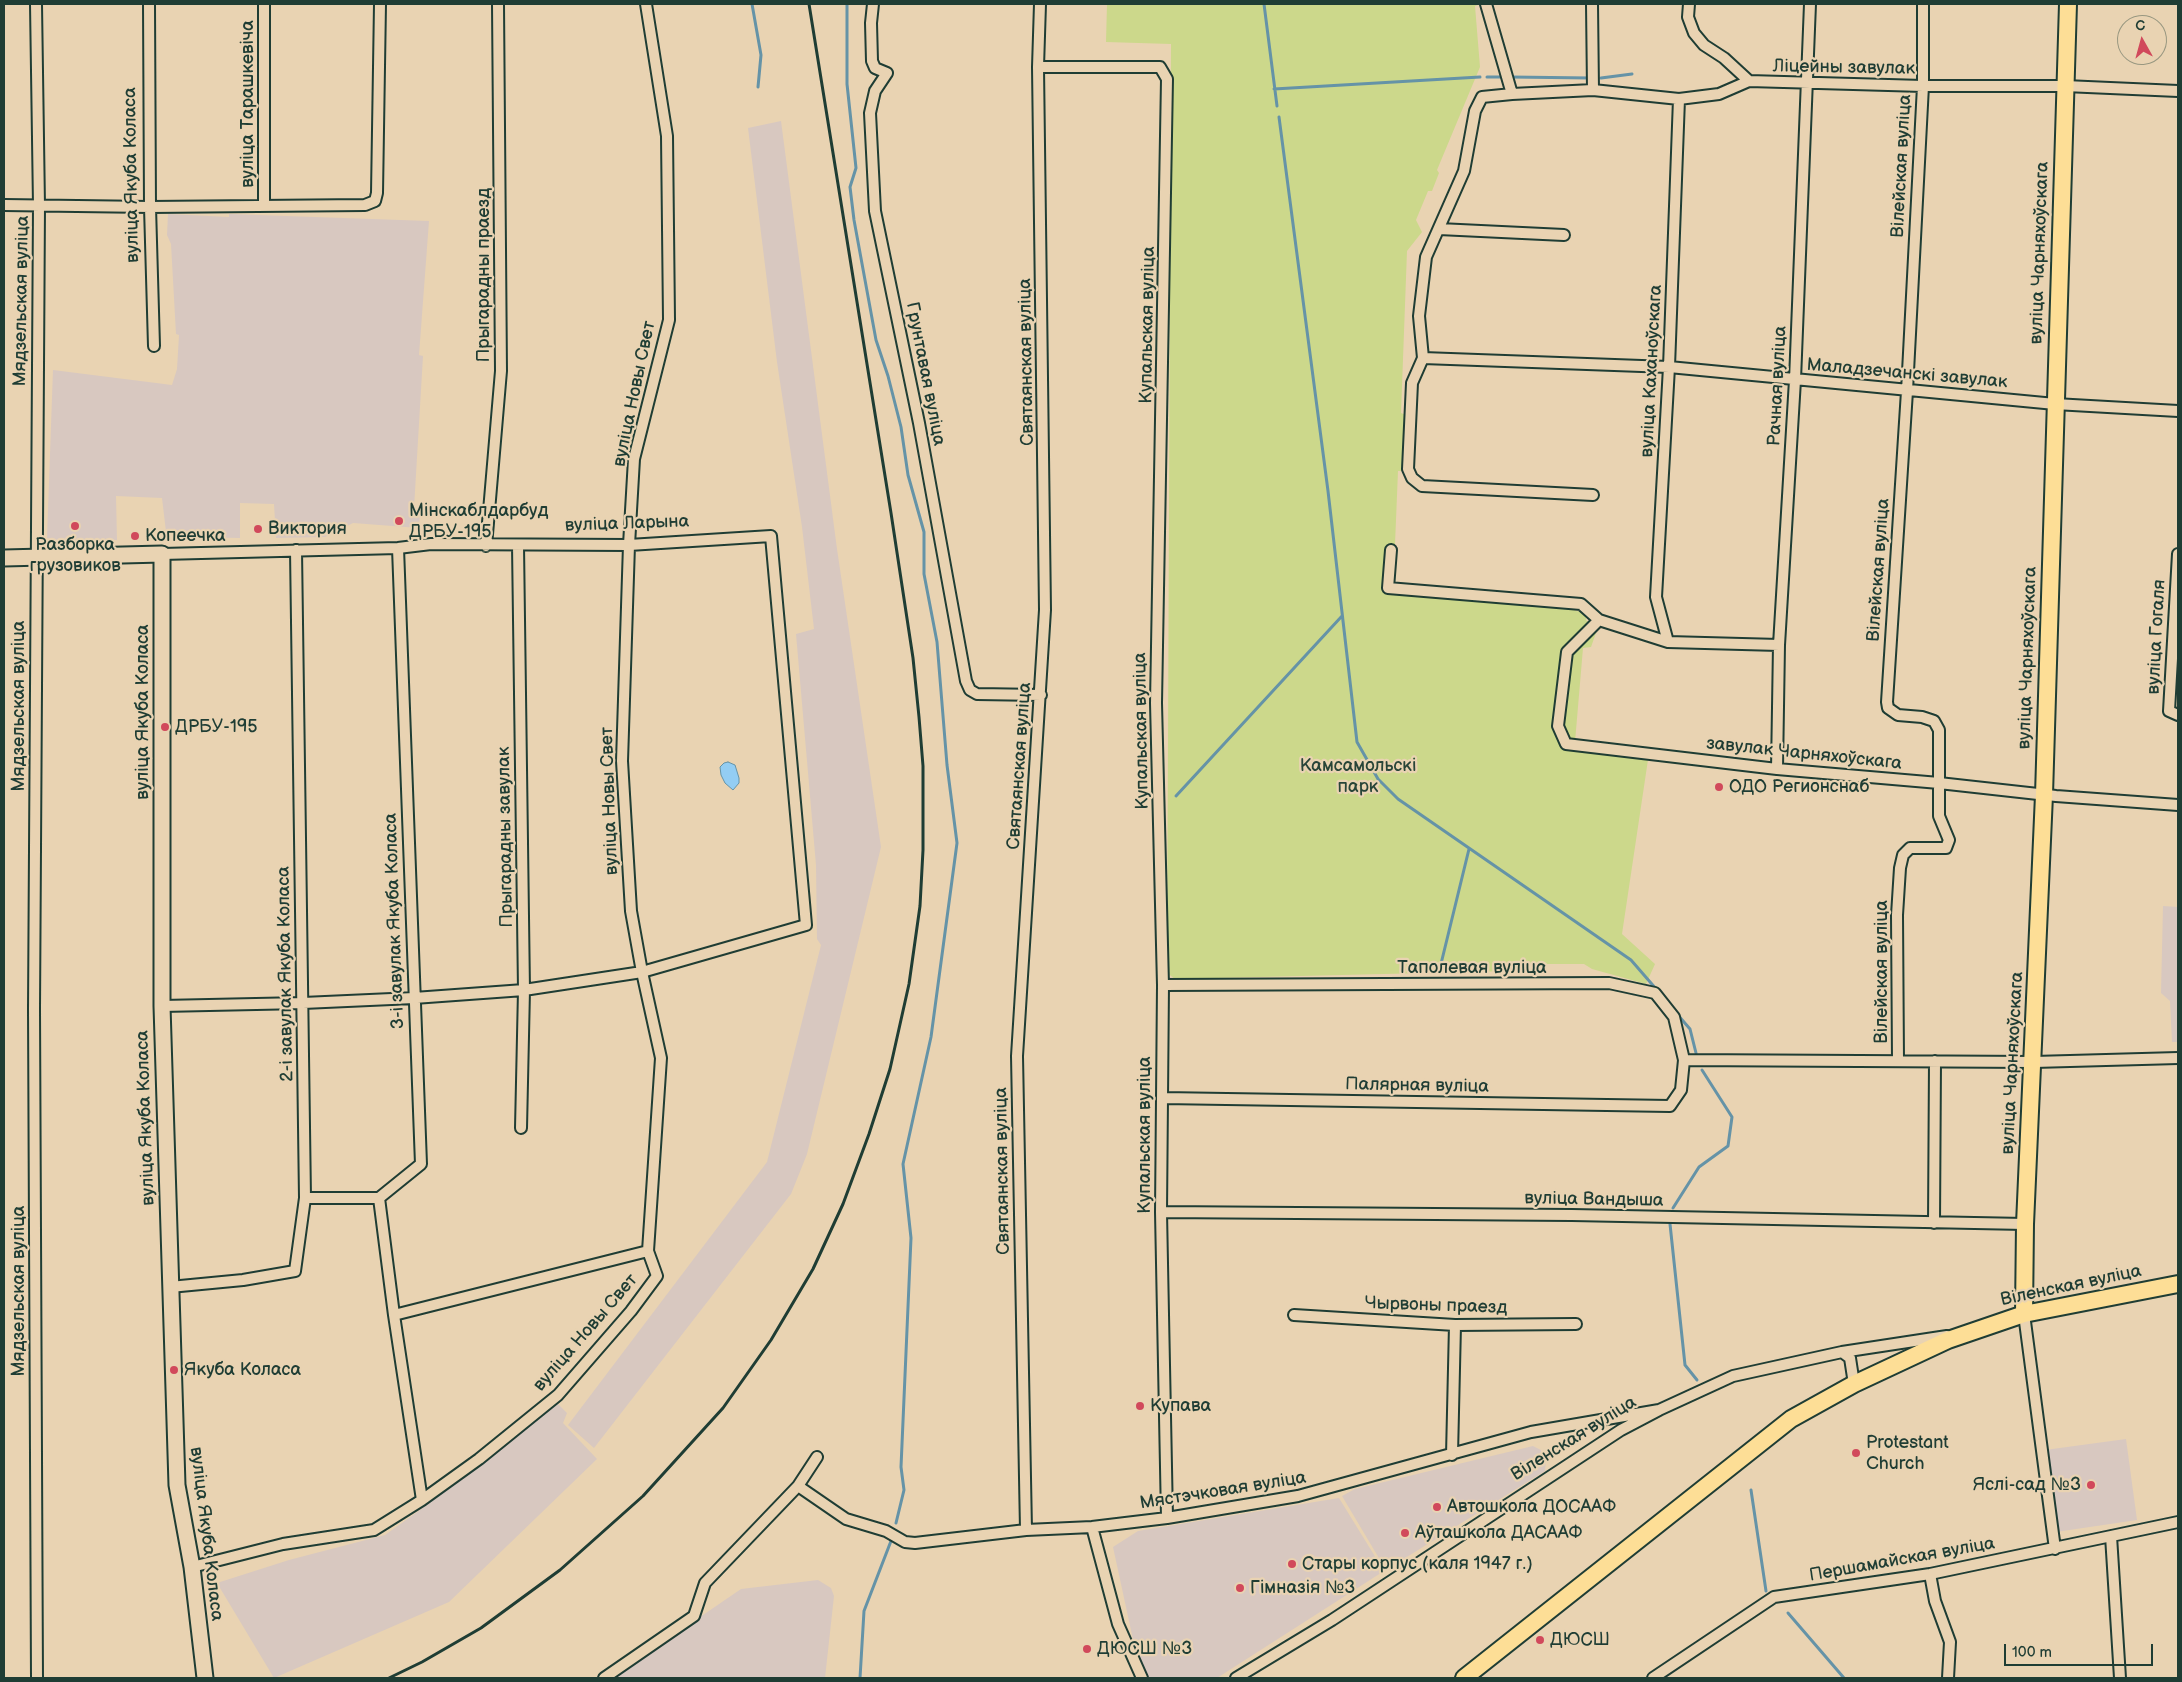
<!DOCTYPE html>
<html>
<head>
<meta charset="utf-8">
<style>
  body { margin:0 }
  #map { position:relative; width:2182px; height:1682px; overflow:hidden; background:#e9d3b2; font-family:"Balsamiq Sans",sans-serif }
  canvas { display:block }
  .frame { position:absolute; inset:0; border:5px solid #1f3d34; pointer-events:none }
  .north { position:absolute; left:2117px; top:15px; width:50px; height:50px; box-sizing:border-box; background:#e9d3b2; border:1px solid #989780; border-radius:50%; rotate:353deg; font-size:14px; font-weight:700; line-height:20px; text-align:center; color:#1f3d34 }
  .north::after { content:''; display:block; margin:auto; width:18px; height:22px; background:#d1495b; clip-path:polygon(50% 0,100% 100%,50% 72%,0 100%) }
  .scale { position:absolute; left:2004px; top:1644px; width:149px; height:22px; box-sizing:border-box; border:2px solid #1f3d34; border-top:0; padding-left:6px; font-size:15px; line-height:18px; white-space:nowrap; color:#1f3d34; -webkit-text-stroke:4px #e9d3b2; paint-order:stroke }
</style>
</head>
<body>
<div id="map">
<canvas width="2182" height="1682"></canvas>
<div class="frame"></div>
<div class="north">С</div>
<div class="scale">100 m</div>
</div>
<script>
const ctx = document.querySelector('canvas').getContext('2d');
ctx.lineJoin = 'round';
function fill(path, color) { ctx.fillStyle = color; ctx.fill(path, 'evenodd'); }
const poly = rows => new Path2D(rows.map(r => 'M' + r).join(''));
function trace(path, color, width, dash) { ctx.strokeStyle = color; ctx.lineWidth = width; ctx.lineCap = dash ? 'butt' : 'round'; ctx.setLineDash(dash || []); ctx.stroke(path); }
function drawText(font, color, halo, rows, align = 'center') {
  ctx.font = font + ' "Balsamiq Sans",sans-serif'; ctx.lineWidth = 4.5; ctx.setLineDash([]); ctx.textBaseline = 'middle'; ctx.strokeStyle = halo; ctx.fillStyle = color; for (const [text, x, y, turn = 0] of rows) {
    ctx.save(); ctx.translate(x, y); ctx.rotate((+turn || 0) * Math.PI / 180); ctx.textAlign = isNaN(turn) ? turn : align; if (halo) ctx.strokeText(text, 0, 0); ctx.fillText(text, 0, 0); ctx.restore();
  }
}
fill(poly([
  [781,121,837,549,881,847,807,1154,791,1194,594,1448,568,1425,767,1162,821,945,817,939,816,865,796,634,814,629,802,527,777,362,748,128],
  [168,214,229,217,229,214,429,221,419,355,423,356,414,508,420,509,419,528,353,523,325,537,276,538,274,504,240,503,240,538,190,537,186,541,167,540,162,498,116,496,117,540,77,542,56,541,47,538,53,370,172,385,177,369,179,335,176,334,171,244,167,235],
  [2163,906,2178,907,2178,1042,2172,1042,2170,1001,2161,993],
  [555,1401,567,1413,563,1423,597,1459,449,1602,274,1678,217,1583,289,1560,385,1535,420,1510],
  [2126,1439,2137,1520,2056,1532,2045,1450],
  [1533,1446,1541,1450,1546,1460,1545,1471,1386,1570,1342,1496,1355,1489],
  [1339,1498,1384,1571,1217,1678,1149,1678,1137,1658,1113,1547,1138,1531],
  [818,1580,831,1588,834,1596,825,1678,611,1678,741,1589]
]), '#d8c8c0');
fill(poly([
  [1107,4,1481,4,1475,6,1480,67,1437,170,1439,173,1432,191,1428,191,1416,220,1422,232,1407,251,1401,413,1406,415,1402,471,1398,471,1393,593,1420,596,1422,593,1485,600,1485,602,1503,604,1502,601,1572,607,1576,611,1586,612,1586,620,1597,630,1591,647,1583,648,1575,742,1649,753,1622,934,1655,964,1646,984,1592,969,1584,964,1514,964,1509,971,1175,979,1167,973,1171,44,1106,42]
]), '#ccd88b');
const water = poly([
  [728,762,735,765,739,778,739,783,733,790,725,783,721,775,720,767,724,763,728,762]
]);
fill(water, '#93cdf3');
trace(water, '#6593a7', 1);
trace(poly([
  [752,4,761,55,758,87],
  [847,4,847,84,856,168,850,187,854,220,876,340,888,376,901,427,908,475,924,532,924,574,937,642,947,765,957,843,931,1037,903,1164,911,1238,901,1467,904,1490,896,1523],
  [1264,4,1277,106],
  [1487,77,1503,77],
  [1510,77,1591,78],
  [1601,78,1632,74],
  [1274,89,1480,77],
  [1279,117,1328,491,1357,742,1378,779,1398,799,1631,960,1657,990],
  [1176,796,1342,616],
  [1439,972,1469,849],
  [1677,1014,1690,1029,1696,1053],
  [1673,1208,1699,1167,1728,1146,1732,1117,1702,1070],
  [1670,1224,1685,1365,1697,1380],
  [1751,1490,1766,1591],
  [1788,1613,1844,1678],
  [860,1678,864,1611,891,1541]
]), '#6593a7', 3);
const street = poly([
  [36,4,39,206,34,1009,37,1678],
  [149,4,150,207,154,346],
  [873,4,871,23,872,61,875,68,887,73,875,91,870,113,875,211,919,423,966,681,970,690,977,694,1041,695],
  [1486,4,1512,94],
  [1592,4,1593,90],
  [1689,4,1688,17,1694,33,1704,45,1724,58,1749,81],
  [1038,67,1160,67,1167,79,1156,703,1163,985,1161,1212,1167,1518],
  [4,205,150,207,365,205,375,201,377,193,380,4],
  [264,205,264,4],
  [1439,229,1564,235],
  [1423,358,1669,367,2055,404,2178,411],
  [1593,495,1422,486,1412,478,1408,469,1412,383,1423,358,1419,316,1426,257,1464,171,1475,111,1482,97,1512,94,1593,90,1679,99,1719,94,1749,81,1923,86,2065,86,2178,91],
  [518,545,524,990,521,1128],
  [486,546,501,371,498,4],
  [1391,550,1388,588,1581,604,1599,620,1668,642,1779,645],
  [162,554,398,548,431,544,629,545,771,536,806,925,642,972,524,990,414,998,303,1003,162,1006],
  [2178,554,2169,711,2178,715],
  [1599,620,1567,652,1558,726,1566,744,1777,769,1939,783,2056,796,2178,805],
  [1668,642,1656,597,1669,367,1679,99],
  [1777,769,1779,645,1795,380,1810,4],
  [1684,1060,2034,1062,2178,1058],
  [1898,1060,1897,915,1900,868,1903,855,1910,848,1946,848,1949,840,1939,816,1939,730,1934,721,1922,717,1898,715,1888,708,1887,702,1907,391,1923,86,1923,4],
  [1163,1098,1670,1106,1681,1090,1684,1060,1674,1017,1655,993,1609,983,1163,985],
  [305,1198,379,1198,421,1164,398,548],
  [379,1198,394,1315,422,1500],
  [1161,1212,1572,1215,2025,1224],
  [1934,1223,1935,1061],
  [170,1287,243,1280,295,1271,305,1198,296,550],
  [2024,1314,2055,1549],
  [394,1315,648,1251],
  [1294,1315,1455,1325,1576,1324],
  [1842,1352,1850,1358,1854,1384],
  [1452,1455,1455,1325],
  [798,1486,846,1519,886,1531,905,1542,915,1543,1026,1530,1092,1527,1167,1518,1298,1496,1531,1432,1659,1410],
  [1092,1527,1118,1624,1142,1678],
  [1026,1530,1017,1056,1045,610,1038,67,1040,4],
  [2111,1536,2120,1678],
  [192,1567,283,1544,374,1530,422,1500,479,1459,558,1395,631,1311,657,1276,648,1251,661,1058,642,972,631,911,622,761,629,545,634,459,669,320,667,136,646,4],
  [1930,1574,1935,1601,1950,1642,1948,1678],
  [604,1678,694,1616,705,1583,798,1486,817,1457],
  [1236,1678,1332,1620,1621,1430,1659,1410,1733,1376,1842,1352,1947,1336],
  [1653,1678,1774,1597,1930,1574,2178,1522]
]);
const secondary = poly([
  [4,558,162,554,162,1006,177,1485,192,1567,205,1678]
]);
const primary = poly([
  [2024,1314,2025,1224,2044,795,2068,4],
  [1464,1678,1791,1419,1854,1384,1948,1340,2024,1314,2178,1284]
]);
trace(street, '#1f3d34', 14);
trace(secondary, '#1f3d34', 19);
trace(primary, '#1f3d34', 20);
trace(street, '#e9d3b2', 10);
trace(secondary, '#e9d3b2', 15);
trace(primary, '#fdde96', 16);
trace(poly([
  [389,1678,422,1662,481,1628,560,1570,643,1496,723,1408,771,1340,813,1269,843,1204,869,1134,890,1069,909,984,920,906,923,850,923,766,919,717,913,658,891,513,809,4]
]), '#1f3d34', 3);
for (const [x, y, r, color] of [
  [399,521,5,"#d1495b"],
  [75,526,5,"#d1495b"],
  [258,529,5,"#d1495b"],
  [135,536,5,"#d1495b"],
  [165,727,5,"#d1495b"],
  [1719,787,5,"#d1495b"],
  [174,1370,5,"#d1495b"],
  [1140,1406,5,"#d1495b"],
  [1856,1453,5,"#d1495b"],
  [2091,1485,5,"#d1495b"],
  [1437,1507,5,"#d1495b"],
  [1405,1533,5,"#d1495b"],
  [1292,1564,5,"#d1495b"],
  [1240,1588,5,"#d1495b"],
  [1540,1640,5,"#d1495b"],
  [1087,1649,5,"#d1495b"]
]) { const dot = new Path2D(); dot.arc(x, y, r, 0, 2 * Math.PI); ctx.fillStyle = color; ctx.fill(dot); trace(dot, '#e9d3b2', 2); }
drawText('18px', '#1f3d34', '#e9d3b2', [
  ["Ліцейны завулак",1844,68,1],
  ["вуліца Тарашкевіча",248,104,-90],
  ["Вілейская вуліца",1902,166,-87],
  ["вуліца Якуба Коласа",132,175,-91],
  ["вуліца Чарняхоўскага",2040,253,-88],
  ["Прыгарадны праезд",484,275,-90],
  ["Мядзельская вуліца",22,301,-89],
  ["Купальская вуліца",1148,325,-89],
  ["Святаянская вуліца",1027,362,-91],
  ["вуліца Каханоўскага",1652,371,-87],
  ["Грунтавая вуліца",925,374,79],
  ["Маладзечанскі завулак",1907,374,5],
  ["Рачная вуліца",1778,386,-87],
  ["вуліца Новы Свет",635,394,-78],
  ["вуліца Ларына",627,524,-2],
  ["Вілейская вуліца",1879,570,-86],
  ["вуліца Гогаля",2157,637,-87],
  ["вуліца Чарняхоўскага",2028,658,-88],
  ["Мядзельская вуліца",19,706,-90],
  ["вуліца Якуба Коласа",143,712,-90],
  ["Купальская вуліца",1142,731,-91],
  ["завулак Чарняхоўскага",1804,754,6],
  ["Святаянская вуліца",1020,766,-86],
  ["вуліца Новы Свет",610,801,-92],
  ["Прыгарадны завулак",506,837,-91],
  ["3-і завулак Якуба Коласа",395,921,-92],
  ["Таполевая вуліца",1472,968],
  ["Вілейская вуліца",1882,972,-90],
  ["2-і завулак Якуба Коласа",286,974,-91],
  ["вуліца Чарняхоўскага",2013,1063,-87],
  ["Палярная вуліца",1417,1086,1],
  ["вуліца Якуба Коласа",146,1118,-92],
  ["Купальская вуліца",1145,1135,-90],
  ["Святаянская вуліца",1003,1171,-91],
  ["вуліца Вандыша",1594,1200,1],
  ["Віленская вуліца",2071,1286,-12],
  ["Мядзельская вуліца",19,1291,-90],
  ["Чырвоны праезд",1436,1306,2],
  ["вуліца Новы Свет",586,1333,-49],
  ["Віленская вуліца",1574,1439,-32],
  ["Мястэчковая вуліца",1223,1491,-9],
  ["вуліца Якуба Коласа",206,1534,83],
  ["Першамайская вуліца",1902,1560,-10]
]);
drawText('18px', '#1f3d34', '#e9d3b2', [
  ["Мінскаблдарбуд",409,511],
  ["ДРБУ-195",409,532],
  ["Виктория",268,529],
  ["Копеечка",145,536],
  ["Разборка",75,545,"center"],
  ["грузовиков",75,566,"center"],
  ["ДРБУ-195",175,727],
  ["ОДО Регионснаб",1729,787],
  ["Якуба Коласа",184,1370],
  ["Купава",1150,1406],
  ["Protestant",1866,1443],
  ["Church",1866,1464],
  ["Яслі-сад №3",2081,1485,"right"],
  ["Автошкола ДОСААФ",1447,1507],
  ["Аўташкола ДАСААФ",1415,1533],
  ["Стары корпус (каля 1947 г.)",1302,1564],
  ["Гімназія №3",1250,1588],
  ["ДЮСШ",1550,1640],
  ["ДЮСШ №3",1097,1649]
], 'left');
drawText('18px', '#284538', '#e9d3b2', [
  ["Камсамольскі",1358,766],
  ["парк",1358,787]
]);
</script>
</body>
</html>
